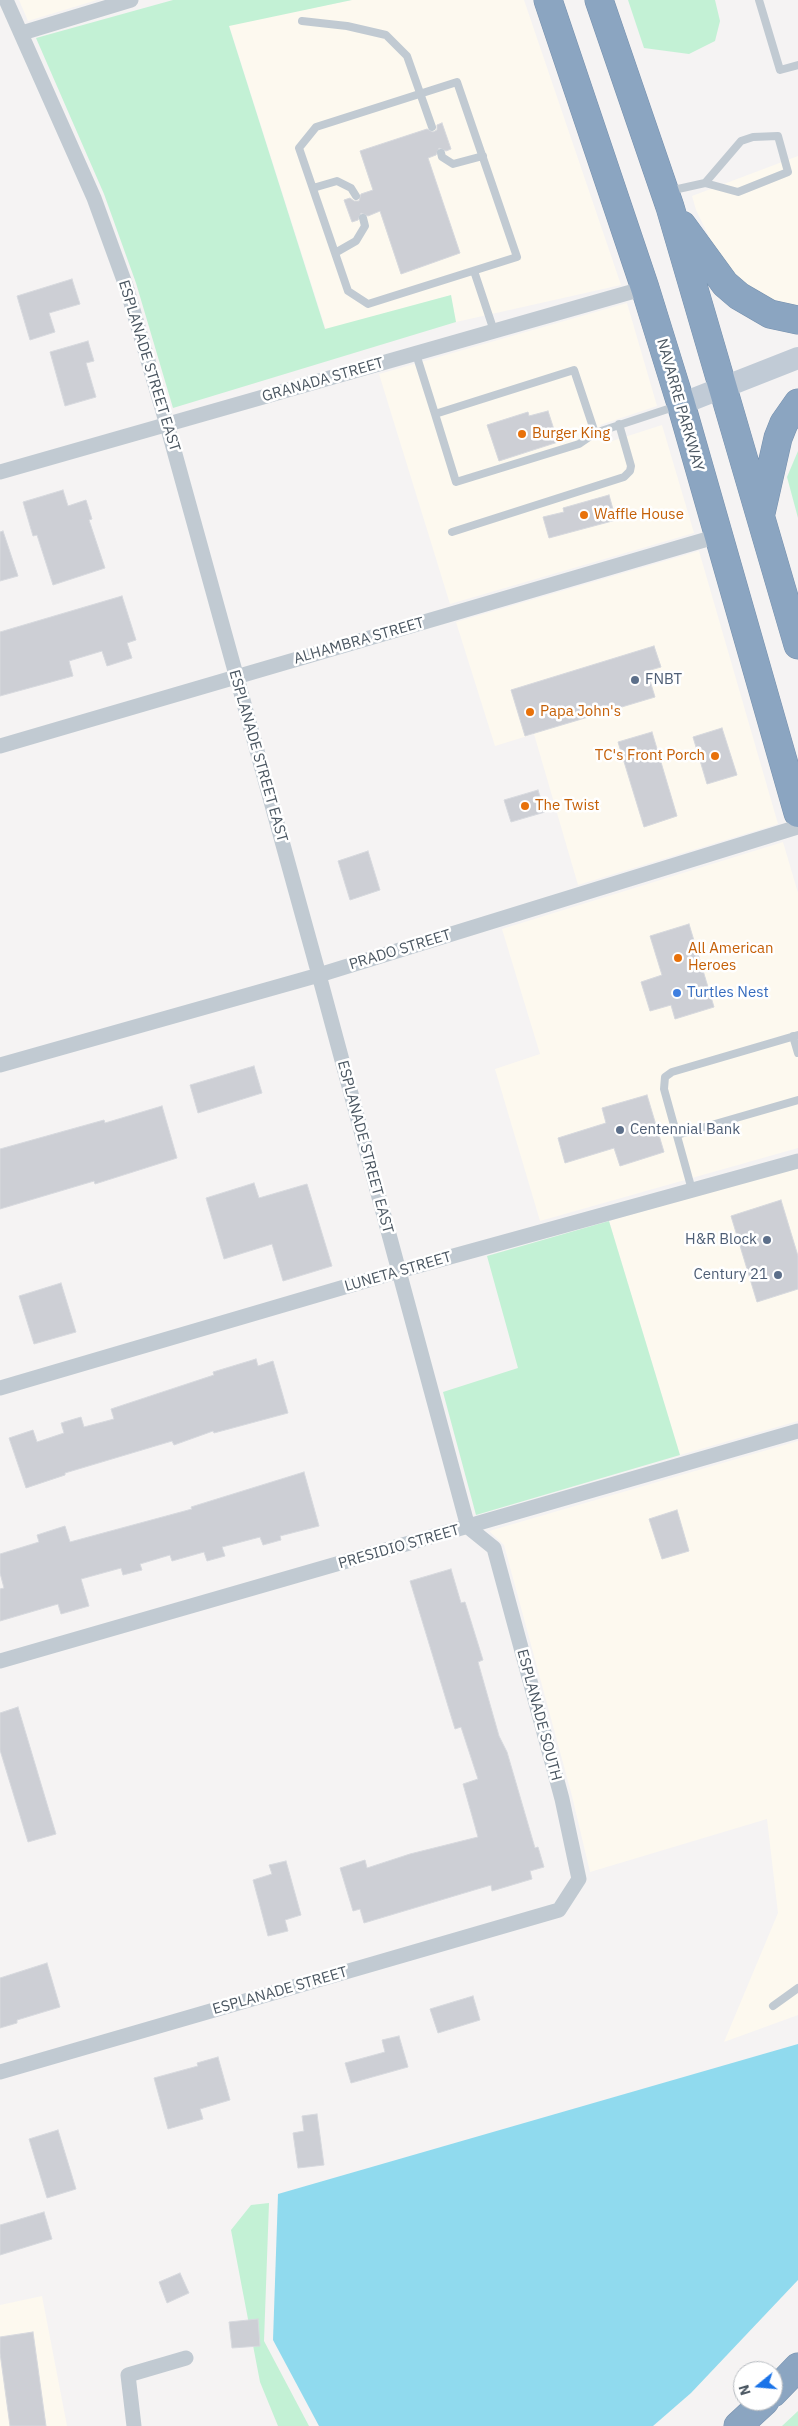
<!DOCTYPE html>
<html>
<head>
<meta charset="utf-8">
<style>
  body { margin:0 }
  #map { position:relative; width:798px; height:2426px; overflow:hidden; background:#f5f3f3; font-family:"IBM Plex Sans",sans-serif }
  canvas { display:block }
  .north { position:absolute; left:733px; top:2361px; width:50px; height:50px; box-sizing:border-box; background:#fff; border:1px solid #b7bbc0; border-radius:50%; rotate:253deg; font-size:14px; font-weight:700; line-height:20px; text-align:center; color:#4a5661 }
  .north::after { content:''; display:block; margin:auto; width:18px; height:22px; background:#1a73e8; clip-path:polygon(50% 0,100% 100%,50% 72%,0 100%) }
</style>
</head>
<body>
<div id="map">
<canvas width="798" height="2426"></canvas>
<div class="north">N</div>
</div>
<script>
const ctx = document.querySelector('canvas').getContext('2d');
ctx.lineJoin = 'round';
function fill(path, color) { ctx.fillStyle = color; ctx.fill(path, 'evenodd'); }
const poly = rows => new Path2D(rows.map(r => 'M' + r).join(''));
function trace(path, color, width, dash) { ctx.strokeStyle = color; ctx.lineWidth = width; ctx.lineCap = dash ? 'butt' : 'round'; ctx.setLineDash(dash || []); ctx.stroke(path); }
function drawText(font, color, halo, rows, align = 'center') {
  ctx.font = font + ' "IBM Plex Sans",sans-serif'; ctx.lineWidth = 5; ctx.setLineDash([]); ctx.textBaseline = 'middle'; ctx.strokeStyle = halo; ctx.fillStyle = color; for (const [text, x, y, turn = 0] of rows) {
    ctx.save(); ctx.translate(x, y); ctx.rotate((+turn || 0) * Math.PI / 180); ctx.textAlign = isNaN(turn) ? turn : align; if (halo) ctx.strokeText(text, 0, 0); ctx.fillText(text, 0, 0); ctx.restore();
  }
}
fill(poly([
  [19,0,97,0,28,21],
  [352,0,524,0,621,285,456,322,451,295,326,330,229,25],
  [798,156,798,307,759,295,737,280,718,255,696,210,692,196],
  [627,303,657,406,600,425,606,443,662,425,694,533,450,604,379,374],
  [699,551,778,824,578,885,534,734,495,746,456,622],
  [783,842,798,893,798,1148,540,1221,495,1069,540,1054,502,929],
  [798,1167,798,1421,680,1455,609,1221],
  [798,1441,798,2015,724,2042,778,1913,767,1819,590,1872,572,1796,504,1545,489,1531],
  [42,2296,67,2426,0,2426,0,2305]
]), '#fdf9ef');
fill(poly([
  [173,0,352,0,229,26,325,329,451,295,456,322,173,408,136,283,104,194,36,38],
  [628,0,715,0,720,21,715,41,689,54,644,48],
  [798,451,798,518,787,477],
  [609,1221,680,1455,476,1515,443,1392,518,1368,487,1256],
  [269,2203,264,2341,309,2426,278,2426,260,2382,231,2230,251,2205],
  [798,2411,798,2426,782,2426]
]), '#c3f1d5');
fill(poly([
  [798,2044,798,2280,691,2393,653,2426,319,2426,273,2340,278,2194]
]), '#90daee');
const building = poly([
  [442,123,451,149,446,151,439,148,436,155,428,158,460,253,401,274,380,211,368,216,361,213,358,220,352,222,344,200,350,198,354,201,359,201,361,194,373,190,360,151,427,129,433,132,437,130,437,125,442,123],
  [72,279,80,304,49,313,55,332,30,340,17,296,72,279],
  [88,341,94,361,86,363,96,397,65,406,50,352,88,341],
  [548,411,558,442,499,461,487,425,528,412,529,416,548,411],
  [63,490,68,506,86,500,92,519,89,520,105,568,53,585,37,535,33,536,23,502,63,490],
  [609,495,616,520,549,538,543,517,564,512,563,508,609,495],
  [3,531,18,576,0,581,0,532,3,531],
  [122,596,136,640,127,643,132,658,107,666,102,651,69,661,73,676,0,696,0,632,122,596],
  [654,646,661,667,647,671,655,697,525,736,511,690,654,646],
  [722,728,737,775,707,784,693,737,722,728],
  [652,732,677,816,644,827,618,742,652,732],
  [538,790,545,812,511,822,504,800,538,790],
  [368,851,380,890,350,900,338,861,368,851],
  [689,924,714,1007,675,1019,671,1005,650,1011,641,982,662,975,650,936,689,924],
  [254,1066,262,1093,198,1113,190,1085,254,1066],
  [647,1095,664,1152,620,1166,614,1148,565,1163,558,1138,606,1123,602,1108,647,1095],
  [162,1106,177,1158,95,1184,94,1181,0,1209,0,1149,104,1120,105,1123,162,1106],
  [254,1183,259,1198,307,1184,332,1266,283,1281,272,1244,224,1259,206,1198,254,1183],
  [781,1200,798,1256,798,1289,757,1302,731,1216,781,1200],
  [61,1283,76,1332,34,1344,19,1296,61,1283],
  [256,1359,258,1366,273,1361,288,1413,214,1433,213,1431,174,1445,172,1441,65,1473,65,1475,26,1488,9,1438,33,1430,37,1442,64,1433,61,1423,81,1417,84,1427,114,1419,111,1409,214,1375,213,1372,256,1359],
  [304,1472,319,1526,280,1536,281,1540,263,1545,260,1537,222,1547,225,1556,207,1561,204,1552,172,1561,170,1555,140,1564,142,1570,123,1575,121,1568,81,1579,89,1606,61,1614,58,1604,0,1621,0,1589,4,1588,0,1573,0,1554,39,1542,37,1535,65,1526,70,1542,192,1509,191,1507,304,1472],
  [677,1510,689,1551,662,1559,649,1519,677,1510],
  [451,1569,461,1603,465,1602,483,1660,478,1662,499,1736,507,1752,535,1848,538,1847,544,1867,530,1871,532,1879,492,1891,491,1885,364,1923,360,1909,353,1911,340,1868,365,1860,367,1868,410,1854,478,1837,463,1784,478,1779,461,1727,455,1729,410,1581,451,1569],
  [18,1707,56,1834,28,1842,0,1750,0,1713,18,1707],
  [286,1861,301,1915,285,1920,288,1931,268,1936,253,1880,272,1874,269,1865,286,1861],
  [47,1963,60,2007,17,2020,17,2023,0,2028,0,1978,47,1963],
  [473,1996,480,2020,438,2033,430,2009,473,1996],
  [399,2036,408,2067,351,2083,345,2063,385,2052,382,2040,399,2036],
  [218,2057,230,2100,200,2109,203,2119,168,2129,154,2078,198,2066,197,2063,218,2057],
  [317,2114,324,2165,298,2168,293,2133,304,2131,302,2116,317,2114],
  [58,2130,76,2189,47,2198,29,2139,58,2130],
  [44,2212,52,2239,0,2255,0,2225,44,2212],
  [180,2273,189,2293,167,2303,159,2282,180,2273],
  [258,2319,260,2346,232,2348,229,2322,258,2319],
  [33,2332,46,2426,10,2426,0,2353,0,2337,33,2332]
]);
fill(building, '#cdcfd5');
trace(building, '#d7d9de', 1);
const highway = poly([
  [548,0,645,288,681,404,798,813],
  [599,0,670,207,798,645],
  [682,225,725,284,739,296,770,314,798,320],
  [761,513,778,438,784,423,798,403],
  [773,2393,798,2367],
  [738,2426,765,2401]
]);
trace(highway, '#7690ad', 29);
trace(poly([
  [759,0,780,70,798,65],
  [302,21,347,26,386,35,407,56,432,127],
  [457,82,517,257,368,304,348,291,299,148,316,127,457,82],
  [441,153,442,157,453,164,483,156],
  [313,188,337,181,351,188,356,196],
  [669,191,705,183,738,192,788,172,778,136,753,137,741,141,705,183],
  [335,253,356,241,365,226,363,218],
  [474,271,494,331],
  [416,354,435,414,574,370,595,433,677,406],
  [435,414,456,482,579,444,595,433],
  [452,532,624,477,630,471,631,466,619,424],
  [793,1036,798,1053],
  [677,1135,798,1100],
  [692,1190,664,1089,665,1077,672,1072,798,1035],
  [773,2006,798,1988]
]), '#c1cad2', 8);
trace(poly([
  [22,33,131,0],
  [0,472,645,288],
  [0,746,718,536],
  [0,1065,319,975,798,827],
  [0,1388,399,1271,798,1161],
  [0,1661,798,1431],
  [0,2072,559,1910,579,1879,562,1799,494,1548,468,1527,319,975,167,425,126,286,94,198,6,0],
  [134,2426,128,2375,186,2358]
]), '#c1cad2', 15);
trace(poly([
  [681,404,798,358]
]), '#c1cbd6', 22);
trace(highway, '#8ba5c1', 28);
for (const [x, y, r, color] of [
  [522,434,5,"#e8710a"],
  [584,515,5,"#e8710a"],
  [635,680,5,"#5c6f8a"],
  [530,712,5,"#e8710a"],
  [715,756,5,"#e8710a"],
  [525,806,5,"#e8710a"],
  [678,958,5,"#e8710a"],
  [677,993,5,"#3f7fe0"],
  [620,1130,5,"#5c6f8a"],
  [767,1240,5,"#5c6f8a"],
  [778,1275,5,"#5c6f8a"]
]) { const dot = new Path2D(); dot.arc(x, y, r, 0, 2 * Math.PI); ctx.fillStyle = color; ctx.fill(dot); trace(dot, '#fff', 2); }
drawText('15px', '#4a5661', '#fff', [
  ["ESPLANADE STREET EAST",149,366,73],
  ["GRANADA STREET",323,380,-16],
  ["NAVARRE PARKWAY",680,405,74],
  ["ALHAMBRA STREET",359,641,-16],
  ["ESPLANADE STREET EAST",258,756,74],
  ["PRADO STREET",400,950,-17],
  ["ESPLANADE STREET EAST",365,1147,75],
  ["LUNETA STREET",398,1272,-16],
  ["PRESIDIO STREET",399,1547,-16],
  ["ESPLANADE SOUTH",539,1715,75],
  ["ESPLANADE STREET",280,1991,-16]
]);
drawText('15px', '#c56008', '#fff', [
  ["Burger King",532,434],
  ["Waffle House",594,515],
  ["Papa John's",540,712],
  ["TC's Front Porch",705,756,"right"],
  ["The Twist",535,806],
  ["All American",688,949],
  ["Heroes",688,966]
], 'left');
drawText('15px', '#4e5e75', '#fff', [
  ["FNBT",645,680],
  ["Centennial Bank",630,1130],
  ["H&R Block",757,1240,"right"],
  ["Century 21",768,1275,"right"]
], 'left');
drawText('15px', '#366cbe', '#fff', [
  ["Turtles Nest",687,993]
], 'left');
</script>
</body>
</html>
